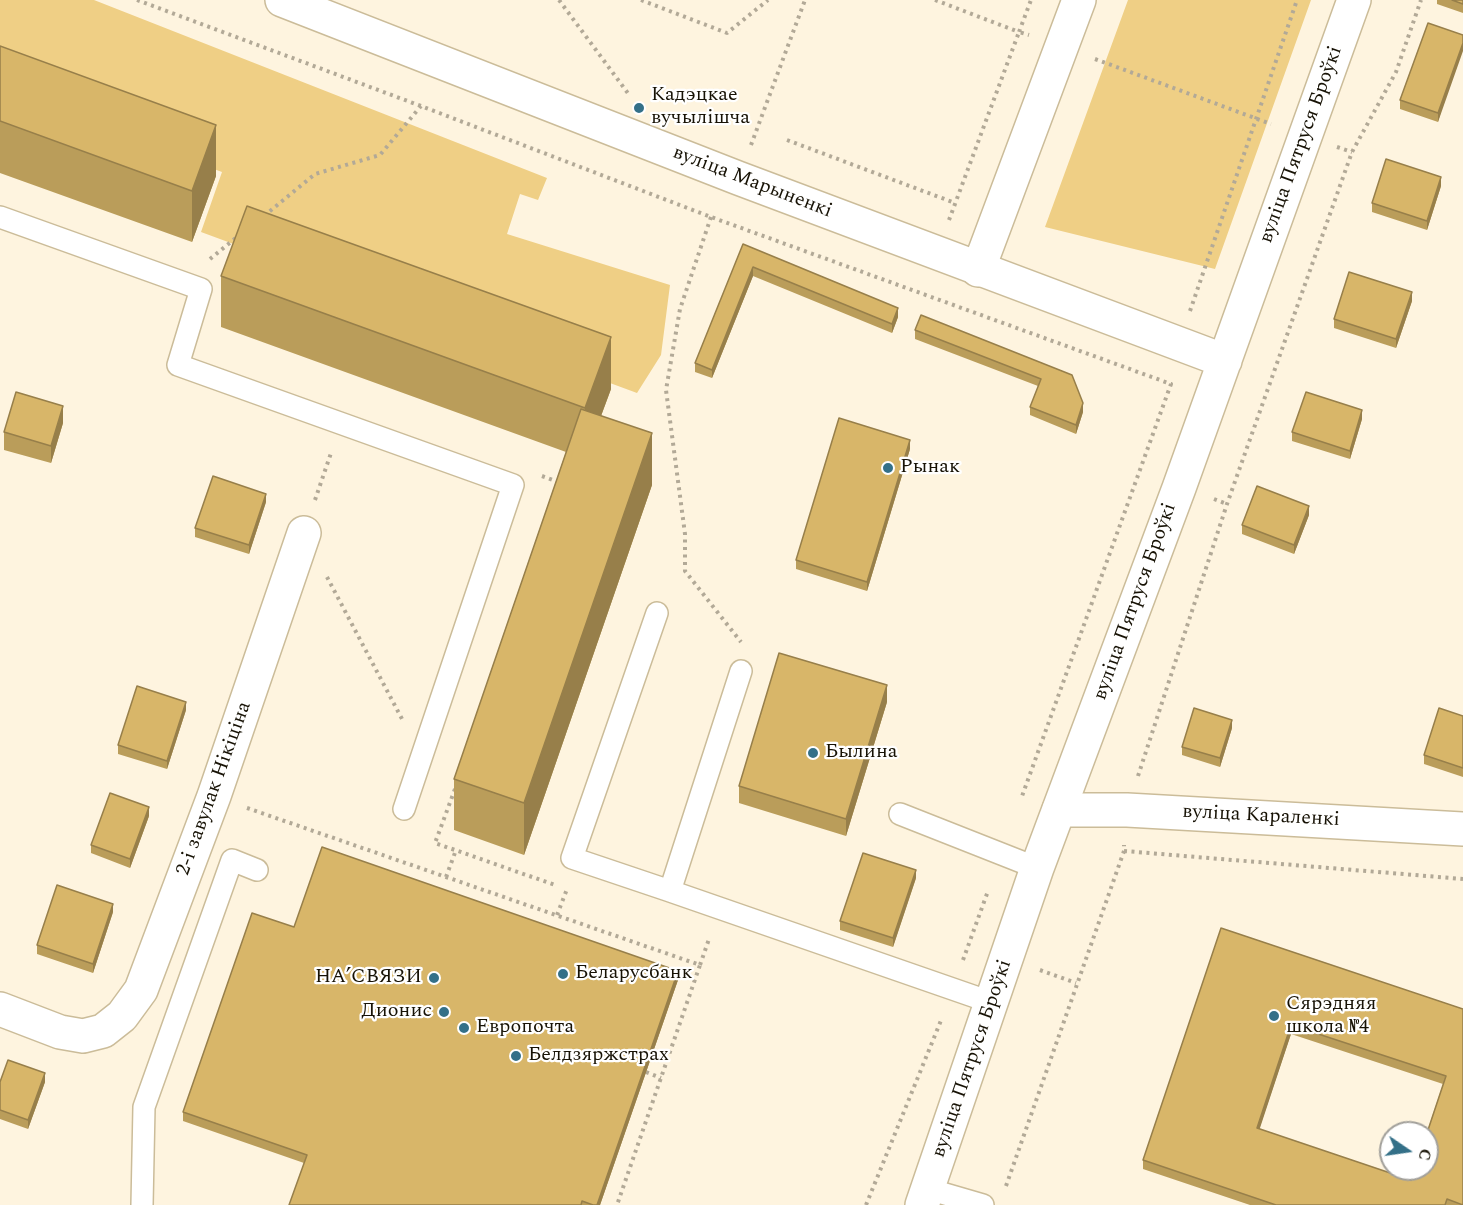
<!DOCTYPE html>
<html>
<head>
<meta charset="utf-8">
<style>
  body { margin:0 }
  #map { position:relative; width:1463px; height:1205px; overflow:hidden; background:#fef4df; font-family:Spectral,serif }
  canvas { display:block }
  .north { position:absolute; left:1379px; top:1121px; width:60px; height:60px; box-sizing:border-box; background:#fff; border:2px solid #a2a09b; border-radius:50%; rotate:103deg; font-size:16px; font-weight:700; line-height:24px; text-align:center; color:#171205 }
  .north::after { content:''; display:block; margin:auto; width:21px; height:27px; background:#347088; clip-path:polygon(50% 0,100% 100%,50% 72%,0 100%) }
</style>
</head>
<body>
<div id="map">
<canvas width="1463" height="1205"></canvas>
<div class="north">С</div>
</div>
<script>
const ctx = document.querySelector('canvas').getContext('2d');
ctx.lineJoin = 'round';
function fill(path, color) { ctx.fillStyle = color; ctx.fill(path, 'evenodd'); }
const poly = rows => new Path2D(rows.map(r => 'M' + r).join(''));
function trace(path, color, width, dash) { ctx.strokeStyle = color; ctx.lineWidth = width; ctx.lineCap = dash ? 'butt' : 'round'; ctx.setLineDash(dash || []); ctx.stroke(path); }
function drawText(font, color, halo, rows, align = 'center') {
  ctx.font = font + ' Spectral,serif'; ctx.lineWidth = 4.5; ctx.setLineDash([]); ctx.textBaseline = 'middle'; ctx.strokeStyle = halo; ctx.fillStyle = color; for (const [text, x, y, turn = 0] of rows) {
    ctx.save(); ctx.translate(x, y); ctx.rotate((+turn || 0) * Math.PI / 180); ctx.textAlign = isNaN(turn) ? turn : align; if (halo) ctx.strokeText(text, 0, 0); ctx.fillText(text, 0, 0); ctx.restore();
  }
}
fill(poly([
  [0,0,94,0,547,178,538,200,520,194,507,234,670,285,661,355,637,393,201,232,222,172,0,91],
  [1128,0,1311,0,1215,269,1045,227]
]), '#efcf85');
const lane = poly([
  [0,217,201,289,178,365,513,485,404,809],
  [657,613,572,858,670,891],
  [741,671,670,891,993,1003],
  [900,814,1037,868],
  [928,1189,983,1205],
  [142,1205,144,1107,232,860,257,870]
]);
const street = poly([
  [978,270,1079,0],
  [1059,810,1127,810,1463,829],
  [0,1009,60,1032,83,1036,103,1031,122,1016,141,990,214,796,304,533]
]);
const secondary = poly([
  [282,0,738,178,1225,361],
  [922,1205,1037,868,1179,488,1354,0]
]);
trace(lane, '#cbbc99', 24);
trace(street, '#cbbc99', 36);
trace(secondary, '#cbbc99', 36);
trace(poly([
  [137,0,421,106,711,217,1171,384,1021,799],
  [559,0,630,96],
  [641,0,727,33,768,0],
  [935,0,1019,32,1031,0],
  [1095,59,1271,124],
  [787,140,955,203],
  [751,145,805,0],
  [1337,147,1352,152],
  [264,216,315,174,380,155,421,106],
  [711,217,680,309,666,390,685,534,685,571,741,642],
  [949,220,1019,32,1029,35],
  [210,259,237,237],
  [1190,311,1297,0],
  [542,476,561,483],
  [1214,499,1227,504],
  [315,500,331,453],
  [327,577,402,719],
  [1138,776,1227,504,1352,152,1396,72,1421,0],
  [455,789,435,843,555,885],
  [247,808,700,965,617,1205],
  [1124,851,1463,879],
  [446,877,456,850],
  [557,915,567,889],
  [963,960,988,891],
  [700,965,709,939,707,938],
  [1040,970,1076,983],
  [646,1072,661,1078],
  [1006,1186,1124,851,1124,845],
  [866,1205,942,1018]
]), '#b2a997', 4, [3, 4.5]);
trace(lane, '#fff', 21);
trace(street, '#fff', 33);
trace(secondary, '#fff', 33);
fill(poly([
  [1437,0,1463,0,1463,13,1437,4],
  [1463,35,1438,122,1400,109,1400,100],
  [0,46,216,176,192,242,0,173],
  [1441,186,1427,230,1372,212,1372,203],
  [743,244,898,317,892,333,753,276,712,378,695,372,695,363],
  [221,276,611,389,601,416,652,485,524,855,454,830,454,779,566,452,221,327],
  [1412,301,1396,348,1334,328,1334,319],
  [915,330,1072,375,1083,412,1076,434,1030,415,1030,407,1038,386,915,339],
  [1362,419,1350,459,1292,441,1292,432],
  [63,423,51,463,4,450,4,432],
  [910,449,867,591,796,569,796,560],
  [266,502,249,554,195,537,195,528],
  [1309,515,1294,554,1242,534,1242,525],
  [887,702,846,836,739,803,739,786],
  [186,710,167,769,118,754,118,745],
  [1463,716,1463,777,1424,764,1424,755],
  [1232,728,1220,767,1182,755,1182,747],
  [149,816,130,868,91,853,91,845],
  [916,878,893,947,840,930,840,921],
  [113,912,93,973,37,954,37,945],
  [294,927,678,980,600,1205,289,1205,304,1163,183,1121,183,1112],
  [1221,928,1463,1009,1463,1205,1250,1205,1143,1169,1143,1160],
  [1291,1034,1443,1084,1411,1180,1259,1129],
  [0,1082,45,1082,28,1129,0,1119]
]), '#ba9d5a');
fill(poly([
  [1463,43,1463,51,1438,122,1438,113],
  [216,125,216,176,192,242,192,191],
  [1441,177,1441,186,1427,230,1427,221],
  [753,267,753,276,712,378,712,370],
  [1412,292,1412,301,1396,348,1396,339],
  [898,308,898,317,892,333,892,324],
  [611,337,611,389,585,459,585,408],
  [1083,403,1083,412,1076,434,1076,425],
  [63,406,63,423,51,463,51,446],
  [1362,410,1362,419,1350,459,1350,451],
  [652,433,652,485,524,855,524,803],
  [910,440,910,449,867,591,867,582],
  [266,494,266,502,249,554,249,545],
  [1309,506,1309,515,1294,554,1294,545],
  [887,685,887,702,846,836,846,819],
  [186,702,186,710,167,769,167,761],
  [1232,720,1232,728,1220,767,1220,758],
  [149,807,149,816,130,868,130,859],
  [916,870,916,878,893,947,893,938],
  [113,904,113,912,93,973,93,964],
  [678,971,678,980,600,1205,597,1205],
  [1291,1025,1291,1034,1257,1137,1257,1128],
  [45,1073,45,1082,28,1129,28,1120]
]), '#977f4a');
const building = poly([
  [1452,0,1463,0,1463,4,1452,0],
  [1428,23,1463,35,1463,43,1438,113,1400,100,1428,23],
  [0,46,216,125,192,191,0,121,0,46],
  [1386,159,1441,177,1427,221,1372,203,1386,159],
  [247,206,611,337,585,408,221,276,247,206],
  [743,244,898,308,892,324,753,267,712,370,695,363,743,244],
  [1349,272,1412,292,1396,339,1334,319,1349,272],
  [921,315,1072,375,1083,403,1076,425,1030,407,1041,379,915,330,921,315],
  [16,392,63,406,51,446,4,432,16,392],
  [1306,392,1362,410,1350,451,1292,432,1306,392],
  [581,409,652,433,524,803,454,779,581,409],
  [839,418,910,440,867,582,796,560,839,418],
  [213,476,266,494,249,545,195,528,213,476],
  [1257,486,1309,506,1294,545,1242,525,1257,486],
  [779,653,887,685,846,819,739,786,779,653],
  [137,686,186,702,167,761,118,745,137,686],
  [1194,708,1232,720,1220,758,1182,747,1194,708],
  [1439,708,1463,716,1463,768,1424,755,1439,708],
  [110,793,149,807,130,859,91,845,110,793],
  [322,847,678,971,597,1205,593,1205,582,1201,581,1205,289,1205,307,1155,183,1112,252,913,294,927,322,847],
  [863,853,916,870,893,938,840,921,863,853],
  [57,885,113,904,93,964,37,945,57,885],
  [1221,928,1463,1009,1463,1205,1447,1199,1445,1205,1276,1205,1143,1160,1221,928],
  [1291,1025,1446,1076,1427,1133,1427,1169,1415,1169,1411,1180,1257,1128,1291,1025],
  [8,1060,45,1073,28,1120,0,1110,0,1082,8,1060]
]);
fill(building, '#d8b669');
trace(building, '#977f4a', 1.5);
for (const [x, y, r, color] of [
  [639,108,6,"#347088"],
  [888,468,6,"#347088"],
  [813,753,6,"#347088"],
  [563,974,6,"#347088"],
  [434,978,6,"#347088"],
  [444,1012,6,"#347088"],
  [1274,1016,6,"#347088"],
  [464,1028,6,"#347088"],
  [516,1056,6,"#347088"]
]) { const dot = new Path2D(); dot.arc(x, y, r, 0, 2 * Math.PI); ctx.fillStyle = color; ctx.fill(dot); trace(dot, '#fff', 2); }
drawText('20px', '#171205', '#fff', [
  ["Кадэцкае",651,96],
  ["вучылішча",651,119],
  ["Рынак",900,468],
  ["Былина",825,753],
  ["Беларусбанк",575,974],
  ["НАʼСВЯЗИ",422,978,"right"],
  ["Сярэдняя",1286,1005],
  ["школа №4",1286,1028],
  ["Дионис",432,1012,"right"],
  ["Европочта",476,1028],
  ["Белдзяржстрах",528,1056]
], 'left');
drawText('20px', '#171205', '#fff', [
  ["вуліца Пятруся Броўкі",1302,145,-70],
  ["вуліца Марыненкі",752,183,21],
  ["вуліца Пятруся Броўкі",1136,602,-70],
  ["2-і завулак Нікіціна",215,789,-70],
  ["вуліца Караленкі",1261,817,3],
  ["вуліца Пятруся Броўкі",973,1059,-71]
]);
</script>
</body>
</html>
